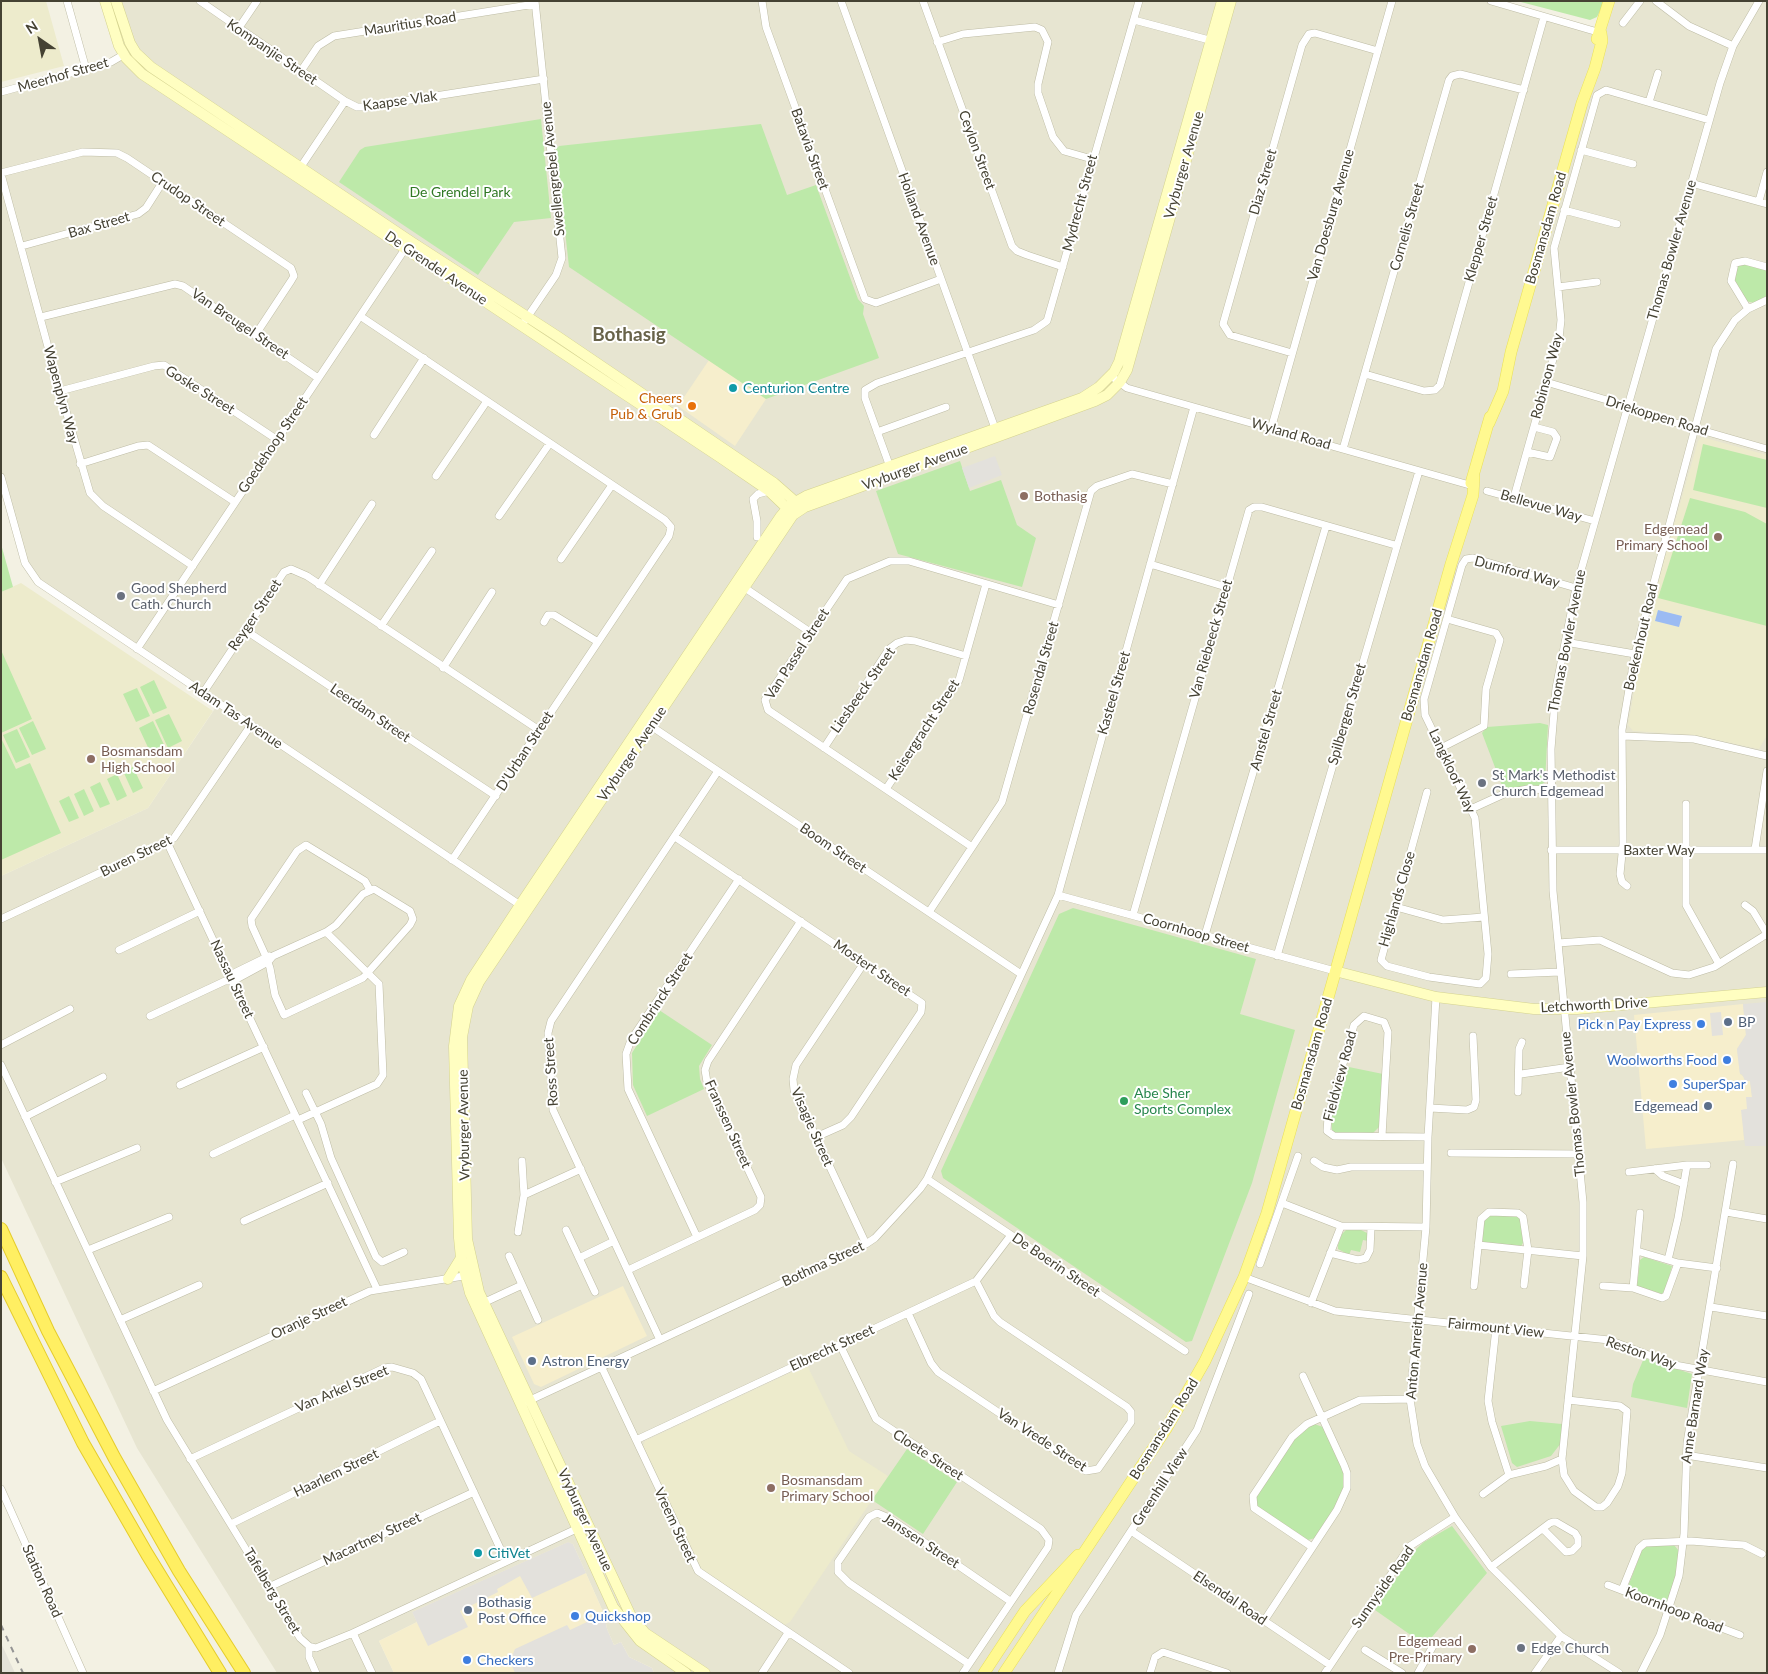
<!DOCTYPE html>
<html>
<head>
<meta charset="utf-8">
<style>
  body { margin:0 }
  #map { position:relative; width:1768px; height:1674px; overflow:hidden; background:#f3f1e3; font-family:Lato,sans-serif }
  canvas { display:block }
  .frame { position:absolute; inset:0; border:2px solid #454233; pointer-events:none }
  .north { position:absolute; left:15px; top:15px; width:50px; height:50px; -webkit-text-stroke:4px #fff; paint-order:stroke; rotate:327deg; font-size:14px; font-weight:700; line-height:20px; text-align:center; color:#454233 }
  .north::after { content:''; display:block; margin:auto; width:18px; height:22px; background:#454233; clip-path:polygon(50% 0,100% 100%,50% 72%,0 100%) }
</style>
</head>
<body>
<div id="map">
<canvas width="1768" height="1674"></canvas>
<div class="frame"></div>
<div class="north">N</div>
</div>
<script>
const ctx = document.querySelector('canvas').getContext('2d');
ctx.lineJoin = 'round';
function fill(path, color) { ctx.fillStyle = color; ctx.fill(path, 'evenodd'); }
const poly = rows => new Path2D(rows.map(r => 'M' + r).join(''));
function trace(path, color, width, dash) { ctx.strokeStyle = color; ctx.lineWidth = width; ctx.lineCap = dash ? 'butt' : 'round'; ctx.setLineDash(dash || []); ctx.stroke(path); }
function drawText(font, color, halo, rows, align = 'center') {
  ctx.font = font + ' Lato,sans-serif'; ctx.lineWidth = 4; ctx.setLineDash([]); ctx.textBaseline = 'middle'; ctx.strokeStyle = halo; ctx.fillStyle = color; for (const [text, x, y, turn = 0] of rows) {
    ctx.save(); ctx.translate(x, y); ctx.rotate((+turn || 0) * Math.PI / 180); ctx.textAlign = isNaN(turn) ? turn : align; if (halo) ctx.strokeText(text, 0, 0); ctx.fillText(text, 0, 0); ctx.restore();
  }
}
fill(poly([
  [104,1,1490,1,1601,33,1610,1,1767,1,1767,1673,654,1673,652,1668,629,1657,621,1642,614,1645,607,1629,604,1614,573,1544,413,1613,417,1622,379,1641,394,1673,277,1673,137,1448,1,1158,1,876,148,808,218,704,31,575,1,478,1,92,123,55]
]), '#e7e5d1');
fill(poly([
  [709,360,766,399,735,446,678,406],
  [1743,1004,1746,1035,1737,1049,1740,1074,1750,1081,1752,1097,1747,1109,1742,1110,1744,1140,1646,1149,1634,1015],
  [623,1286,647,1336,541,1387,534,1384,512,1337],
  [568,1542,573,1544,604,1614,607,1629,614,1645,621,1642,629,1657,652,1668,654,1673,394,1673,379,1641,417,1622,412,1612]
]), '#f6eecc');
fill(poly([
  [1,1643,15,1673,1,1673]
]), '#e4e2d8');
fill(poly([
  [1,1,46,1,64,66,1,82],
  [1702,437,1767,455,1767,735,1759,749,1694,735,1633,731,1628,725,1647,619,1698,441],
  [21,583,213,711,148,808,1,876,1,592],
  [807,1365,849,1451,888,1476,790,1622,784,1625,700,1569,643,1446,645,1441]
]), '#edebcc');
fill(poly([
  [1517,1,1605,1,1597,17,1590,20],
  [541,119,551,218,514,222,478,275,339,182,360,150,365,147],
  [761,124,787,195,816,185,858,299,864,306,863,314,879,358,766,399,569,267,556,149,559,146],
  [1740,263,1767,270,1767,297,1754,303,1746,301,1734,284,1738,265],
  [1703,444,1767,460,1767,508,1693,490],
  [960,461,970,491,1001,480,1017,525,1036,538,1022,587,898,554,876,491],
  [1690,498,1745,512,1767,524,1767,626,1658,598],
  [1,544,13,587,1,592],
  [1,650,32,719,1,733],
  [154,680,167,708,153,714,140,687],
  [137,688,150,716,136,722,123,694],
  [169,714,182,741,168,748,155,720],
  [33,721,46,749,32,755,19,728],
  [153,721,166,749,152,756,139,728],
  [1540,723,1548,725,1545,782,1539,786,1504,791,1482,733,1487,727],
  [17,729,30,757,16,763,3,735],
  [1,738,16,769,30,763,61,833,1,860],
  [133,767,143,788,133,793,123,771],
  [117,774,127,796,117,801,107,779],
  [100,782,110,804,100,808,90,787],
  [84,789,94,811,84,816,74,794],
  [69,796,79,818,69,822,59,801],
  [1073,908,1256,959,1240,1014,1295,1030,1252,1183,1192,1341,1186,1342,943,1178,941,1171,1059,914],
  [659,1010,712,1045,699,1066,700,1079,704,1089,647,1116,633,1085,632,1053],
  [1344,1066,1383,1074,1379,1127,1373,1133,1337,1133,1332,1131,1331,1113],
  [1487,1215,1516,1215,1520,1218,1523,1243,1521,1246,1484,1243,1482,1240,1483,1220],
  [1346,1230,1361,1230,1367,1233,1368,1241,1363,1240,1360,1252,1351,1250,1349,1255,1338,1249,1338,1245,1342,1234],
  [1644,1257,1672,1266,1665,1292,1662,1294,1637,1286,1640,1260],
  [1644,1358,1692,1374,1687,1408,1631,1397,1633,1384],
  [1530,1421,1562,1424,1561,1443,1551,1456,1517,1467,1512,1463,1501,1426],
  [1314,1424,1323,1427,1343,1470,1344,1487,1338,1503,1315,1538,1308,1540,1257,1507,1255,1497,1299,1433],
  [907,1449,957,1482,923,1534,872,1500],
  [1452,1526,1487,1573,1425,1645,1375,1610,1415,1550,1424,1542],
  [1674,1545,1679,1551,1676,1575,1667,1603,1630,1590,1629,1584,1642,1550,1647,1546]
]), '#bde9a9');
fill(poly([
  [995,456,1002,475,969,488,962,468],
  [1767,1002,1767,1146,1745,1146,1741,1110,1747,1109,1746,1097,1752,1097,1750,1081,1745,1081,1742,1074,1740,1074,1737,1049,1746,1035,1743,1004],
  [1721,1012,1723,1035,1712,1036,1710,1013],
  [568,1542,573,1544,586,1573,532,1598,520,1576,497,1589,498,1592,460,1611,468,1627,428,1646,412,1612],
  [604,1614,607,1629,614,1645,621,1642,629,1657,652,1668,654,1673,515,1673,510,1661,515,1649,567,1625,570,1630]
]), '#e3e1dc');
fill(poly([
  [1658,610,1682,616,1679,627,1655,621]
]), '#9bbbf3');
const street = poly([
  [67,1,86,69],
  [200,1,345,101],
  [762,1,766,27,865,299,876,303,941,279],
  [841,1,996,431],
  [923,1,1012,246,1017,251,1027,255,1063,267],
  [1491,1,1601,33],
  [1656,1,1689,26,1733,46],
  [1134,20,1213,41],
  [1623,23,1640,1],
  [238,29,257,1],
  [937,42,963,34,1035,27,1042,30,1048,42,1038,84,1038,93,1053,137,1064,151,1092,159],
  [301,71,318,46,334,36,535,4],
  [1,92,111,62,123,55],
  [1649,102,1658,73],
  [1581,150,1633,164],
  [298,171,345,101,357,107,365,107,544,79],
  [1,173,83,152,117,153,127,158,291,268,294,276,291,281,256,334],
  [1,174,57,380,90,493,103,506,193,566],
  [1691,183,1767,204],
  [1759,201,1767,172],
  [1564,210,1617,224],
  [22,246,138,214,146,208,162,183],
  [1558,287,1597,282],
  [1748,309,1731,281,1735,263,1745,261,1767,267],
  [360,316,665,520,671,527,669,536,452,860],
  [41,317,175,284,183,286,318,378],
  [522,325,556,275,562,258,535,1],
  [1292,353,1230,335,1223,324,1302,45,1309,34,1315,33,1378,51],
  [1365,374,1424,391,1435,390,1440,385,1544,17],
  [1111,376,1127,388,1473,486],
  [1546,382,1617,403,1638,412,1767,449],
  [60,391,154,366,164,365,276,439],
  [1271,429,1392,1],
  [877,432,946,407],
  [374,435,424,358],
  [1343,449,1449,80,1452,76,1460,74,1524,90],
  [1527,452,1550,457,1557,438,1553,432,1534,427],
  [80,464,138,446,148,445,235,502],
  [890,467,865,398,865,390,877,383,1034,330,1047,321,1139,1],
  [436,476,487,401],
  [1,477,25,563,38,582,523,907],
  [1487,491,1595,521],
  [1514,497,1559,338,1561,320,1554,248,1597,95,1606,90,1709,120],
  [499,516,550,443],
  [757,537,757,521,753,499,758,494,769,491],
  [561,559,612,485],
  [1150,564,1226,587],
  [319,585,372,504],
  [742,586,810,632],
  [544,622,548,615,554,615,598,642],
  [381,626,432,551],
  [245,630,496,796],
  [1565,642,1635,654],
  [137,649,407,246],
  [443,668,492,592],
  [203,693,284,572,291,569,307,576,539,730],
  [648,724,1021,974],
  [1623,736,1694,739,1767,756],
  [824,748,889,649,897,643,906,640,915,641,966,656],
  [1441,748,1484,726,1486,689,1500,640,1496,633,1447,619],
  [886,789,959,680,986,584],
  [1427,792,1381,960,1387,966,1429,977,1480,984,1486,978,1488,954,1475,818,1425,715,1424,699,1462,565,1466,559,1473,558,1576,588],
  [1686,804,1686,905,1719,964],
  [1471,809,1506,793,1528,789,1551,790],
  [675,837,922,1003,921,1012,851,1117,843,1125,816,1137],
  [167,842,377,1289],
  [972,847,768,710,765,700,847,579,890,561,909,561,1059,605],
  [1755,849,1767,771],
  [1551,850,1767,850],
  [1627,886,1622,882,1620,874,1623,844,1622,730,1635,654,1716,349,1735,320,1748,309,1767,300],
  [1058,895,1335,971],
  [1745,905,1753,911,1767,934],
  [1396,907,1443,920,1484,917],
  [929,912,1002,802,1091,491,1097,486,1132,474,1173,484],
  [1133,915,1249,510,1254,507,1262,507,1395,545],
  [1,919,174,838,251,725],
  [1205,935,1326,526],
  [1558,943,1600,940,1672,973,1689,975,1714,967,1767,934],
  [119,950,200,911],
  [1277,956,1419,471],
  [864,963,796,1065,793,1079,794,1090,866,1244],
  [1511,974,1560,972],
  [228,976,269,956],
  [1436,997,1428,1137,1426,1227,1410,1399,1417,1444,1425,1466,1455,1517,1491,1567,1561,1636,1619,1673],
  [150,1016,225,981,233,981,268,962,273,956,326,932,336,925,363,894,374,889,410,911,413,919,410,925,363,978,284,1015,275,995,270,968,267,959,252,926,251,919,297,851,306,845,365,881,370,890],
  [1,1045,70,1009],
  [1,1065,167,1420,300,1638,309,1646,316,1648,353,1633,587,1524],
  [1521,1074,1570,1067],
  [180,1085,264,1047],
  [1518,1092,1519,1049,1522,1042],
  [306,1093,321,1124,331,1158,376,1257,382,1262,404,1252],
  [1430,1108,1467,1110,1474,1107,1476,1100,1473,1036],
  [25,1117,103,1077],
  [298,1120,377,1084,383,1075,379,984,326,932],
  [1382,1136,1388,1032,1384,1022,1364,1016,1354,1025,1328,1117,1327,1131,1334,1136,1428,1137],
  [1451,1153,1578,1154],
  [213,1154,295,1115],
  [522,1161,524,1195,581,1169],
  [1314,1161,1323,1167,1337,1170,1351,1167,1427,1167],
  [1655,1169,1663,1176,1684,1184],
  [1629,1172,1687,1165,1707,1165],
  [927,1179,1185,1351],
  [55,1182,137,1148],
  [1282,1203,1341,1226,1426,1227],
  [1726,1212,1767,1219],
  [244,1221,328,1183],
  [566,1230,595,1292],
  [518,1232,524,1195],
  [697,1237,628,1089,626,1054,631,1040,739,879],
  [1478,1245,1583,1256],
  [88,1250,169,1217],
  [1637,1251,1678,1263,1717,1268],
  [1330,1253,1358,1260,1366,1258,1370,1250,1371,1228],
  [509,1256,538,1320],
  [579,1258,614,1241],
  [1668,1260,1678,1218,1687,1165],
  [1260,1264,1298,1156],
  [628,1270,755,1210,760,1205,761,1197,707,1082,705,1070,708,1061,801,921],
  [1244,1277,1335,1311,1609,1340,1675,1365,1767,1382],
  [1474,1286,1481,1219,1489,1212,1518,1213,1523,1217,1528,1250,1524,1285],
  [1603,1286,1633,1288,1662,1298,1666,1296,1678,1263],
  [1633,1288,1640,1213],
  [483,1303,522,1285],
  [1311,1303,1341,1226],
  [1711,1307,1767,1316],
  [908,1313,931,1363,938,1372,1086,1471,1098,1469,1131,1422,1131,1412,1127,1407,1000,1322,994,1316,976,1281],
  [120,1320,199,1285],
  [1496,1328,1488,1401,1492,1422,1509,1475],
  [660,1340,553,1110,548,1033,551,1021,718,771],
  [840,1345,876,1419,1041,1529,1049,1540,1048,1547,963,1673],
  [602,1368,698,1571,849,1673],
  [153,1391,370,1291,470,1275],
  [526,1402,866,1244,875,1238,920,1189,927,1179,1058,895,1194,407],
  [636,1440,976,1281,1011,1235],
  [1686,1455,1767,1468],
  [190,1459,384,1368,392,1367,413,1373,421,1379,506,1561],
  [1562,1459,1564,1475,1574,1491,1596,1507,1602,1507,1607,1503,1618,1486,1622,1473,1627,1411,1620,1406,1568,1400],
  [1,1489,83,1673],
  [1483,1494,1509,1475,1546,1466,1562,1459,1583,1256,1583,1202,1553,891,1551,749,1556,688,1576,588,1720,83,1733,46,1759,1],
  [231,1524,440,1421],
  [1131,1531,1330,1665],
  [1312,1547,1254,1508,1253,1496,1269,1472,1292,1437,1307,1424,1360,1400,1410,1399],
  [1491,1567,1550,1523,1553,1522,1556,1522,1575,1533,1578,1538,1578,1545,1572,1551,1566,1552,1543,1529],
  [1608,1585,1740,1635],
  [269,1587,474,1492],
  [1622,1590,1639,1548,1645,1543,1691,1541,1728,1544,1744,1545,1762,1554],
  [1264,1621,1337,1510,1347,1488,1347,1473,1344,1465,1303,1376],
  [353,1633,372,1673],
  [309,1646,309,1657,316,1673],
  [1365,1650,1402,1673],
  [969,1664,849,1583,838,1572,838,1562,869,1517,877,1513,889,1518,1010,1601],
  [762,1673,788,1633],
  [1058,1673,1076,1615,1197,1430,1249,1294],
  [1150,1673,1155,1657,1163,1652,1227,1673],
  [1325,1673,1410,1546,1455,1517],
  [1418,1673,1433,1646],
  [1535,1673,1561,1636],
  [1641,1673,1660,1635,1679,1576,1684,1534,1687,1443,1733,1164]
]);
const secondary = poly([
  [105,1,119,46,126,58,142,74,721,458,769,491,791,512],
  [116,1,130,43,136,53,151,67,410,241,557,336,774,483,799,505],
  [1335,971,1436,997,1534,1009,1577,1009,1767,992],
  [448,1279,461,1258],
  [686,1673,640,1641,613,1607,470,1293,461,1258,459,1238,454,1046,459,1006,471,980,520,905,780,517,790,505,806,496,1082,398,1099,387,1114,372,1119,362,1222,1],
  [705,1673,645,1633,631,1616,479,1292,467,1239,462,1037,468,1006,479,982,793,515,805,507,1095,401,1107,395,1120,382,1127,370,1231,1]
]);
const primary = poly([
  [1597,39,1609,1],
  [1489,423,1503,391,1511,352,1582,103,1595,68,1602,41,1601,33],
  [1471,483,1490,417],
  [984,1673,1025,1611,1078,1555],
  [1004,1673,1166,1429,1205,1361,1244,1277,1267,1213,1451,564,1473,495,1474,477]
]);
const highway = poly([
  [1,1229,48,1331,114,1457,179,1571,244,1673],
  [1,1277,83,1443,147,1554,220,1673]
]);
trace(street, '#bebca5', 8);
trace(secondary, '#d5d390', 11);
trace(primary, '#e9e05a', 12);
trace(highway, '#e5cc2b', 14);
trace(street, '#fff', 7);
trace(secondary, '#fffec1', 10);
trace(primary, '#fff990', 11);
trace(highway, '#ffef62', 12);
trace(poly([
  [1,1625,23,1673]
]), '#949494', 2, [6, 6]);
for (const [x, y, r, color] of [
  [733,388,5,"#0f9aa8"],
  [692,406,5,"#e8710a"],
  [1024,496,5,"#8d6e63"],
  [1718,537,5,"#8d6e63"],
  [121,596,5,"#6b7280"],
  [91,759,5,"#8d6e63"],
  [1482,783,5,"#6b7280"],
  [1728,1022,5,"#5c6f8a"],
  [1701,1024,5,"#3f7fe0"],
  [1727,1060,5,"#3f7fe0"],
  [1673,1084,5,"#3f7fe0"],
  [1124,1101,5,"#2e9e5b"],
  [1708,1106,5,"#5c6f8a"],
  [532,1361,5,"#5c6f8a"],
  [771,1488,5,"#8d6e63"],
  [478,1553,5,"#0f9aa8"],
  [468,1610,5,"#5c6f8a"],
  [575,1616,5,"#3f7fe0"],
  [1521,1648,5,"#6b7280"],
  [1472,1649,5,"#8d6e63"],
  [467,1660,5,"#3f7fe0"]
]) { const dot = new Path2D(); dot.arc(x, y, r, 0, 2 * Math.PI); ctx.fillStyle = color; ctx.fill(dot); trace(dot, '#fff', 2); }
drawText('14px', '#454233', '#fff', [
  ["Mauritius Road",410,24,-9],
  ["Kompanjie Street",272,52,34],
  ["Meerhof Street",63,75,-16],
  ["Kaapse Vlak",400,101,-8],
  ["Batavia Street",810,149,70],
  ["Ceylon Street",977,150,70],
  ["Vryburger Avenue",1184,165,-74],
  ["Swellengrebel Avenue",553,169,-96],
  ["Diaz Street",1263,182,-74],
  ["Crudop Street",188,199,34],
  ["Mydrecht Street",1080,203,-75],
  ["Van Doesburg Avenue",1331,215,-74],
  ["Holland Avenue",919,219,70],
  ["Bax Street",99,225,-16],
  ["Cornelis Street",1407,227,-74],
  ["Bosmansdam Road",1546,228,-74],
  ["Klepper Street",1481,239,-74],
  ["Thomas Bowler Avenue",1672,250,-74],
  ["De Grendel Avenue",436,268,34],
  ["Van Breugel Street",240,324,34],
  ["Robinson Way",1547,376,-75],
  ["Goske Street",200,390,32],
  ["Wapenplyn Way",61,395,75],
  ["Driekoppen Road",1657,416,17],
  ["Wyland Road",1291,434,16],
  ["Goedehoop Street",273,445,-56],
  ["Vryburger Avenue",915,467,-20],
  ["Bellevue Way",1541,506,16],
  ["Durnford Way",1517,572,15],
  ["Reyger Street",255,615,-56],
  ["Boekenhout Road",1641,637,-77],
  ["Van Riebeeck Street",1211,639,-74],
  ["Thomas Bowler Avenue",1567,641,-79],
  ["Van Passel Street",797,654,-57],
  ["Bosmansdam Road",1422,665,-74],
  ["Rosendal Street",1041,668,-74],
  ["Liesbeeck Street",863,690,-55],
  ["Kasteel Street",1114,693,-74],
  ["Leerdam Street",370,713,34],
  ["Spilbergen Street",1347,714,-74],
  ["Adam Tas Avenue",236,715,34],
  ["Keisergracht Street",924,730,-57],
  ["Amstel Street",1266,730,-74],
  ["D'Urban Street",525,751,-57],
  ["Vryburger Avenue",632,754,-56],
  ["Langkloof Way",1452,771,65],
  ["Boom Street",833,848,34],
  ["Baxter Way",1659,850],
  ["Buren Street",136,856,-26],
  ["Highlands Close",1397,899,-74],
  ["Coornhoop Street",1196,933,16],
  ["Mostert Street",872,968,34],
  ["Nassau Street",232,979,65],
  ["Combrinck Street",660,999,-57],
  ["Letchworth Drive",1594,1005,-3],
  ["Bosmansdam Road",1312,1054,-74],
  ["Ross Street",551,1072,-94],
  ["Fieldview Road",1340,1076,-75],
  ["Thomas Bowler Avenue",1573,1104,-96],
  ["Franssen Street",728,1124,66],
  ["Vryburger Avenue",464,1125,-91],
  ["Visagie Street",812,1127,66],
  ["Bothma Street",823,1264,-25],
  ["De Boerin Street",1056,1265,34],
  ["Oranje Street",309,1318,-25],
  ["Fairmount View",1496,1328,6],
  ["Anton Anreith Avenue",1417,1331,-85],
  ["Elbrecht Street",832,1348,-25],
  ["Reston Way",1641,1353,19],
  ["Van Arkel Street",342,1389,-23],
  ["Anne Barnard Way",1695,1406,-81],
  ["Bosmansdam Road",1164,1429,-58],
  ["Van Vrede Street",1042,1440,33],
  ["Cloete Street",928,1455,33],
  ["Haarlem Street",336,1473,-26],
  ["Greenhill View",1160,1487,-57],
  ["Vryburger Avenue",585,1520,65],
  ["Vreem Street",675,1525,65],
  ["Macartney Street",372,1539,-25],
  ["Janssen Street",921,1541,33],
  ["Station Road",42,1581,66],
  ["Sunnyside Road",1383,1587,-55],
  ["Tafelberg Street",272,1591,59],
  ["Elsendal Road",1230,1598,34],
  ["Koornhoop Road",1674,1610,21]
]);
drawText('14px', '#307924', '#fff', [
  ["De Grendel Park",460,192]
]);
drawText('14px', '#0d838f', '#fff', [
  ["Centurion Centre",743,388],
  ["CitiVet",488,1553]
], 'left');
drawText('14px', '#c56008', '#fff', [
  ["Cheers",682,398],
  ["Pub & Grub",682,414]
], 'right');
drawText('14px', '#785e54', '#fff', [
  ["Bothasig",1034,496],
  ["Edgemead",1708,529,"right"],
  ["Primary School",1708,545,"right"],
  ["Bosmansdam",101,751],
  ["High School",101,767],
  ["Bosmansdam",781,1480],
  ["Primary School",781,1496],
  ["Edgemead",1462,1641,"right"],
  ["Pre-Primary",1462,1657,"right"]
], 'left');
drawText('14px', '#5b616d', '#fff', [
  ["Good Shepherd",131,588],
  ["Cath. Church",131,604],
  ["St Mark's Methodist",1492,775],
  ["Church Edgemead",1492,791],
  ["Edge Church",1531,1648]
], 'left');
drawText('14px', '#4e5e75', '#fff', [
  ["BP",1738,1022],
  ["Edgemead",1698,1106,"right"],
  ["Astron Energy",542,1361],
  ["Bothasig",478,1602],
  ["Post Office",478,1618]
], 'left');
drawText('14px', '#366cbe', '#fff', [
  ["Pick n Pay Express",1691,1024,"right"],
  ["Woolworths Food",1717,1060,"right"],
  ["SuperSpar",1683,1084],
  ["Quickshop",585,1616],
  ["Checkers",477,1660]
], 'left');
drawText('14px', '#27864d', '#fff', [
  ["Abe Sher",1134,1093],
  ["Sports Complex",1134,1109]
], 'left');
drawText('bold 19px', '#68634a', '#fff', [
  ["Bothasig",629,335]
]);
</script>
</body>
</html>
